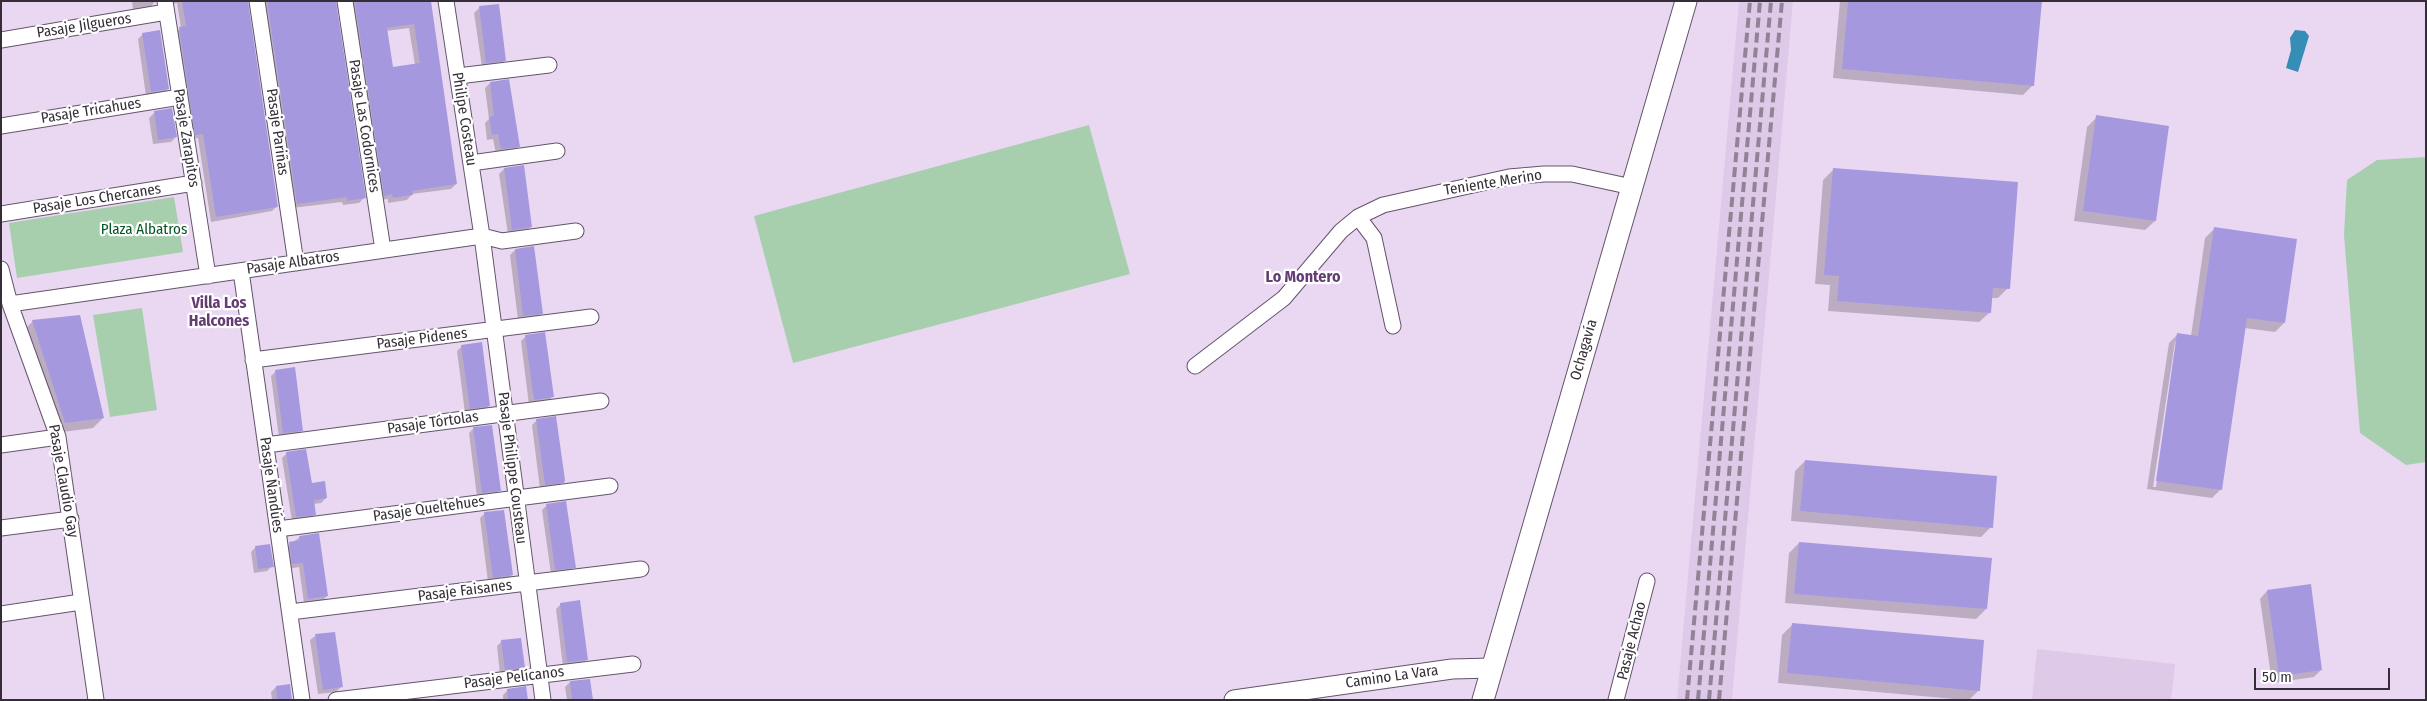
<!DOCTYPE html>
<html>
<head>
<meta charset="utf-8">
<style>
  body { margin:0 }
  #map { position:relative; width:2427px; height:701px; overflow:hidden; background:#ead8f3; font-family:"Fira Sans Condensed",sans-serif }
  canvas { display:block }
  .frame { position:absolute; inset:0; border:2px solid #352e38; pointer-events:none }
  .scale { position:absolute; left:2254px; top:668px; width:136px; height:22px; box-sizing:border-box; border:2px solid #352e38; border-top:0; padding-left:6px; font-size:15px; line-height:18px; white-space:nowrap; color:#352e38; -webkit-text-stroke:4px #fff; paint-order:stroke }
</style>
</head>
<body>
<div id="map">
<canvas width="2427" height="701"></canvas>
<div class="frame"></div>
<div class="scale">50 m</div>
</div>
<script>
const ctx = document.querySelector('canvas').getContext('2d');
ctx.lineJoin = 'round';
function fill(path, color) { ctx.fillStyle = color; ctx.fill(path, 'evenodd'); }
const poly = rows => new Path2D(rows.map(r => 'M' + r).join(''));
function trace(path, color, width, dash) { ctx.strokeStyle = color; ctx.lineWidth = width; ctx.lineCap = dash ? 'butt' : 'round'; ctx.setLineDash(dash || []); ctx.stroke(path); }
function drawText(font, color, halo, rows, align = 'center') {
  ctx.font = font + ' "Fira Sans Condensed",sans-serif'; ctx.lineWidth = 4.5; ctx.setLineDash([]); ctx.textBaseline = 'middle'; ctx.strokeStyle = halo; ctx.fillStyle = color; for (const [text, x, y, turn = 0] of rows) {
    ctx.save(); ctx.translate(x, y); ctx.rotate((+turn || 0) * Math.PI / 180); ctx.textAlign = isNaN(turn) ? turn : align; if (halo) ctx.strokeText(text, 0, 0); ctx.fillText(text, 0, 0); ctx.restore();
  }
}
fill(poly([
  [1739,1,1793,1,1732,700,1677,700],
  [2037,649,2175,664,2171,700,2032,700]
]), '#dec9e9');
fill(poly([
  [1089,125,1130,274,793,363,754,216],
  [2426,157,2426,462,2406,465,2360,433,2344,235,2347,180,2377,160],
  [174,197,183,252,17,278,9,223],
  [142,308,157,410,110,417,93,315]
]), '#a7cfae');
fill(poly([
  [2295,30,2305,31,2309,36,2298,72,2286,68,2291,50,2290,38]
]), '#368eb6');
fill(poly([
  [132,1,155,1,150,8,133,10],
  [168,1,247,1,277,206,272,211,211,222,198,138,191,139,174,34,181,28,177,3,169,5],
  [260,1,335,1,364,198,359,203,343,205,342,202,292,208],
  [348,1,429,1,456,184,451,189,412,194,407,200,388,203,388,199,380,200],
  [409,28,415,65,392,68,386,31],
  [1840,1,2041,1,2033,85,2023,95,1833,78],
  [479,8,505,60,500,65,482,67,474,13],
  [143,34,168,89,163,94,146,96,138,39],
  [490,83,519,146,514,151,496,154,493,139,487,140,485,123,489,119,485,88],
  [154,113,176,137,171,142,153,144,149,118],
  [2097,117,2155,221,2145,230,2074,221,2087,127],
  [523,167,531,227,526,232,508,234,499,174,504,169],
  [1833,170,2008,288,1998,298,1991,298,1989,313,1979,322,1828,311,1830,285,1815,284,1823,180],
  [2214,229,2296,240,2284,323,2275,332,2244,328,2221,489,2212,498,2147,489,2169,343,2178,334,2191,336,2205,238],
  [2175,342,2177,342,2156,487,2153,487],
  [515,250,542,313,537,318,518,320,510,255],
  [33,321,103,418,93,428,55,433,23,331],
  [544,334,552,397,547,402,529,405,521,341,526,336],
  [462,346,489,406,484,411,465,413,457,351],
  [276,371,302,430,297,435,279,438,271,376],
  [537,420,562,482,557,487,540,489,532,425],
  [474,428,500,490,495,495,477,497,469,433],
  [287,453,311,485,326,498,321,503,313,504,315,514,310,519,292,521,282,458],
  [1805,461,1991,527,1981,537,1791,521,1795,471],
  [547,505,574,567,569,572,551,574,542,510],
  [485,513,512,575,507,580,488,582,480,518],
  [300,537,327,596,322,601,304,603,299,567,288,569,285,548],
  [1799,543,1986,609,1976,619,1785,603,1789,553],
  [256,547,272,566,267,571,254,573,251,552],
  [2267,591,2321,670,2314,677,2272,683,2260,599],
  [561,604,586,660,581,665,563,667,556,609],
  [1792,625,1979,690,1969,700,1965,700,1778,683,1782,635],
  [315,636,341,687,336,692,318,694,310,640],
  [502,641,524,667,519,672,500,674,497,646],
  [570,682,591,700,567,700,565,687],
  [276,687,291,700,272,700,271,692],
  [508,690,527,700,503,700,503,695]
]), '#0003');
fill(poly([
  [182,1,248,1,278,207,216,217,203,134,195,135,179,27,186,26],
  [267,1,336,1,366,198,347,201,347,197,297,204],
  [364,1,431,1,457,184,412,191,413,195,393,198,392,194,384,196,355,3],
  [414,24,420,63,393,67,387,28],
  [1848,1,2042,1,2034,86,1842,69],
  [499,4,506,61,486,63,479,6],
  [160,30,169,89,151,92,142,33],
  [509,79,520,147,501,149,498,134,492,135,489,117,494,116,490,82],
  [172,108,177,137,158,140,154,111],
  [2096,115,2169,126,2156,221,2083,211],
  [524,165,532,227,512,230,504,168],
  [1833,168,2018,182,2010,289,1993,288,1991,313,1837,301,1839,276,1824,275],
  [2214,227,2297,239,2285,323,2247,318,2222,490,2156,481,2177,333,2198,336],
  [534,246,543,314,523,316,515,249],
  [80,315,104,418,65,423,32,320],
  [545,332,554,397,534,400,525,335],
  [482,342,490,406,470,409,461,345],
  [295,367,303,431,283,433,275,370],
  [556,416,565,480,564,483,545,485,536,419],
  [492,425,501,491,482,493,473,427],
  [306,449,312,483,325,481,327,498,314,500,316,515,296,517,286,452],
  [1805,460,1997,476,1993,528,1800,511],
  [566,501,576,568,555,570,546,504],
  [504,510,513,575,493,578,484,512],
  [319,533,328,596,308,599,303,563,292,564,289,542,300,540,299,536],
  [1799,542,1992,558,1987,609,1794,594],
  [270,544,274,567,258,569,255,546],
  [2311,584,2322,670,2279,676,2267,590],
  [580,600,588,660,567,662,560,603],
  [1792,623,1984,640,1980,691,1787,673],
  [335,632,343,687,323,690,315,634],
  [521,638,525,668,505,670,501,640],
  [590,679,593,700,572,700,570,681],
  [290,684,292,700,277,700,276,686],
  [526,686,528,700,508,700,507,689]
]), '#a598df');
const minor = poly([
  [165,1,208,276],
  [257,1,296,263],
  [345,1,383,250],
  [446,1,482,236,543,700],
  [1,40,166,12],
  [458,76,549,65],
  [1,126,180,97],
  [471,163,557,151],
  [1,214,194,183],
  [1358,217,1374,238,1393,326],
  [1,269,10,304,58,437,96,700],
  [241,271,302,700],
  [10,304,482,236,502,241,576,231],
  [253,360,591,317],
  [1195,366,1284,298,1341,231,1358,217,1383,205,1509,177,1544,174,1572,174,1632,187],
  [1,445,58,437],
  [266,445,601,401],
  [1,528,71,519],
  [278,529,610,486],
  [290,612,641,569],
  [1,614,81,602],
  [336,700,633,664],
  [1616,700,1647,581]
]);
const tertiary = poly([
  [1234,700,1452,669,1492,668]
]);
const secondary = poly([
  [1483,700,1686,1]
]);
trace(minor, '#63546a', 17);
trace(tertiary, '#63546a', 21);
trace(secondary, '#63546a', 23);
trace(minor, '#fff', 15);
trace(tertiary, '#fff', 19);
trace(secondary, '#fff', 21);
trace(poly([
  [1687,700,1750,1],
  [1698,700,1760,1],
  [1709,700,1771,1],
  [1719,700,1782,1]
]), '#908396', 4, [10, 5]);
drawText('15px', '#352e38', '#fff', [
  ["Pasaje Jilgueros",84,26,-9],
  ["Pasaje Tricahues",91,111,-9],
  ["Philipe Costeau",464,119,81],
  ["Pasaje Las Codornices",364,126,81],
  ["Pasaje Pariñas",277,132,82],
  ["Pasaje Zarapitos",186,138,81],
  ["Teniente Merino",1493,183,-9],
  ["Pasaje Los Chercanes",97,199,-9],
  ["Pasaje Albatros",293,263,-8],
  ["Pasaje Pidenes",422,339,-7],
  ["Ochagavía",1584,350,-74],
  ["Pasaje Tórtolas",433,423,-8],
  ["Pasaje Philippe Cousteau",512,468,83],
  ["Pasaje Claudio Gay",63,481,80],
  ["Pasaje Ñandúes",271,485,82],
  ["Pasaje Queltehues",429,509,-8],
  ["Pasaje Faisanes",465,591,-7],
  ["Pasaje Achao",1632,641,-76],
  ["Camino La Vara",1392,677,-8],
  ["Pasaje Pelícanos",514,678,-7]
]);
drawText('15px', '#045525', '#fff', [
  ["Plaza Albatros",144,230]
]);
drawText('bold 16px', '#653d75', '#fff', [
  ["Lo Montero",1303,278],
  ["Villa Los",219,304],
  ["Halcones",219,322]
]);
</script>
</body>
</html>
